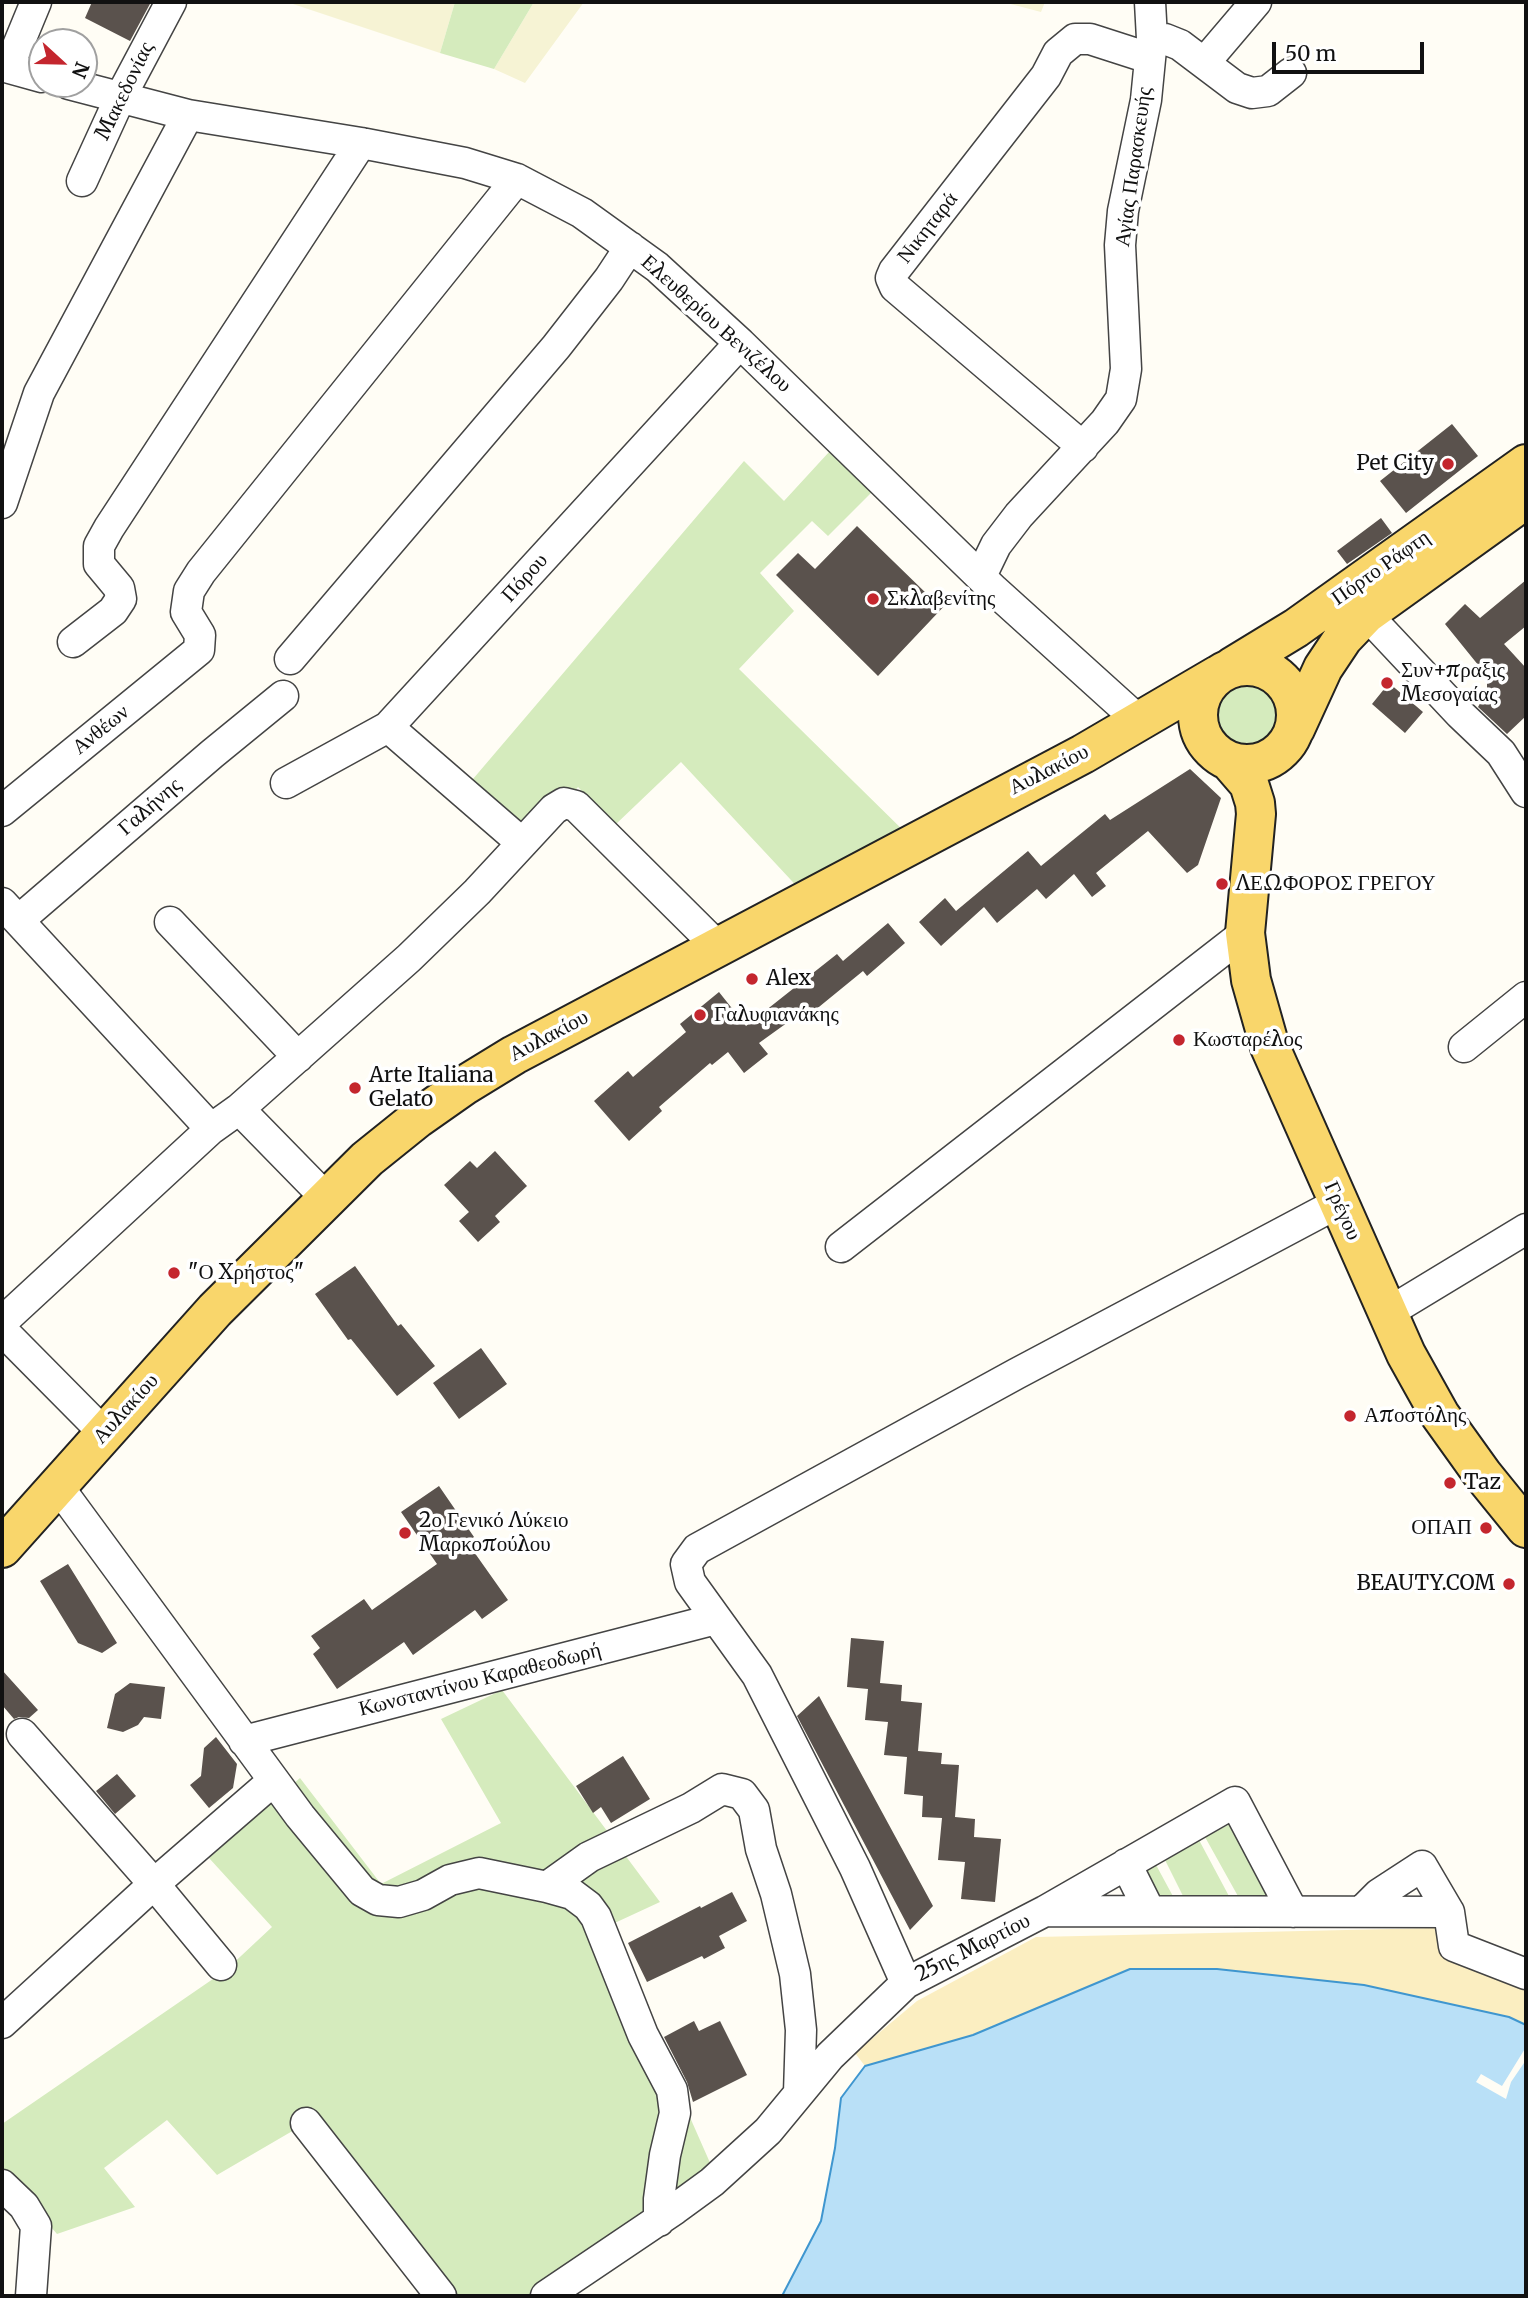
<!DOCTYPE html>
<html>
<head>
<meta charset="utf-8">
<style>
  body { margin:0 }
  #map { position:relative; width:1528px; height:2298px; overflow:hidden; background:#fffdf5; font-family:Merriweather,serif }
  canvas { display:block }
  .frame { position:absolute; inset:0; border:4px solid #111; pointer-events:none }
  .north { position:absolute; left:28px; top:28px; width:70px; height:70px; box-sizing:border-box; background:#fff; border:2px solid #a0a0a0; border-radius:50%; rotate:112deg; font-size:19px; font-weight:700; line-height:28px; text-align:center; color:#111 }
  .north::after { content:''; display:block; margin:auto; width:24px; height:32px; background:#c4262e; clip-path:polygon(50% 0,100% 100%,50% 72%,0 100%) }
  .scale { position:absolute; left:1272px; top:42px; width:152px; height:32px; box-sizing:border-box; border:4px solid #111; border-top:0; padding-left:9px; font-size:21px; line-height:24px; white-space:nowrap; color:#111; -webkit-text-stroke:5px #fff; paint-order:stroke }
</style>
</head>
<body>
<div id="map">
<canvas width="1528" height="2298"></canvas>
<div class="frame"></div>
<div class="north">N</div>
<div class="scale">50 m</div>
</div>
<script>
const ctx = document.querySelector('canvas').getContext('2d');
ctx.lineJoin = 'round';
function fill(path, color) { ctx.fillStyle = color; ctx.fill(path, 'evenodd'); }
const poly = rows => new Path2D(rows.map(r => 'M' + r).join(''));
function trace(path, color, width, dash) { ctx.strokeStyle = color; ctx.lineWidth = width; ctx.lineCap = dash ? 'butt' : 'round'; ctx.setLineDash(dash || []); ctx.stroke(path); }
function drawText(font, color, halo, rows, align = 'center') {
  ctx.font = font + ' Merriweather,serif'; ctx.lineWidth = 7; ctx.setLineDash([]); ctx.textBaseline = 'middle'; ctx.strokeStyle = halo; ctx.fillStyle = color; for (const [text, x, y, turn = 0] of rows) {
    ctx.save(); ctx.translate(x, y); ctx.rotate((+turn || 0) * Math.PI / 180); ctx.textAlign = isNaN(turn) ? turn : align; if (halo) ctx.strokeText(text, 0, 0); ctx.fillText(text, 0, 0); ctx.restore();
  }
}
fill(poly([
  [287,2,455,2,440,53],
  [534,2,584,2,525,83,494,69],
  [1003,2,1045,2,1041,12]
]), '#f6f3d4');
fill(poly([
  [455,2,534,2,494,69,440,53],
  [829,452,872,492,828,536,812,521,760,573,794,611,739,669,913,840,804,894,681,762,615,825,578,787,532,843,467,786,744,461,784,501],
  '1211 718a35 35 0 1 1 70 0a35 35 0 1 1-70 0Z',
  [502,1690,660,1902,606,1927,711,2165,527,2296,453,2296,313,2119,217,2175,167,2120,104,2168,135,2207,57,2234,2,2171,2,2124,226,1970,272,1927,209,1858,300,1778,381,1884,501,1823,441,1719],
  [1234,1822,1273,1897,1239,1898,1205,1837],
  [1199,1840,1230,1898,1185,1900,1164,1858],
  [1155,1863,1175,1900,1162,1901,1145,1868]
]), '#d5ebbd');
fill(poly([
  [1435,1928,1439,1949,1526,1984,1526,2025,1509,2017,1364,1985,1217,1969,1130,1969,973,2035,865,2066,855,2053,917,2001,1036,1937]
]), '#fbeec1');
const water = poly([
  [1130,1969,1217,1969,1364,1985,1509,2017,1526,2025,1526,2296,782,2296,821,2221,835,2148,841,2098,865,2066,973,2035,1130,1969]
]);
fill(water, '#b9e0f7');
trace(water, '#3f96cf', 2);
fill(poly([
  [1526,2047,1526,2060,1511,2082,1506,2099,1476,2082,1481,2074,1502,2086]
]), '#fffdf5');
fill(poly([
  [92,2,151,2,130,41,85,18],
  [1452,424,1478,456,1406,513,1380,481],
  [1381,518,1392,533,1347,564,1337,551],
  [857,526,930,597,937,591,948,602,878,676,776,575,798,553,815,569],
  [1526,580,1526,626,1504,644,1526,668,1526,716,1507,734,1478,707,1487,691,1487,679,1483,671,1445,624,1465,604,1480,618],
  [1389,683,1423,712,1405,733,1372,704],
  [1190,769,1221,798,1198,865,1187,873,1148,831,1096,873,1106,886,1092,897,1074,874,1046,899,1037,889,997,923,984,907,941,946,919,922,945,898,956,911,1028,851,1041,866,1105,814,1110,820],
  [888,923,905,943,867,976,863,971,814,1011,809,1007,759,1043,768,1054,744,1073,728,1052,712,1065,710,1063,659,1107,662,1111,629,1141,594,1101,628,1071,633,1077,686,1032,680,1024,719,992,746,1026,837,954,843,961],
  [495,1151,527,1186,495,1216,500,1222,478,1242,459,1221,469,1212,444,1185,470,1161,477,1168],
  [355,1266,398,1326,401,1324,435,1366,397,1396,351,1339,348,1340,315,1294],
  [481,1348,507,1384,459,1419,433,1383],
  [439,1486,474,1537,467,1542,508,1600,482,1619,475,1610,413,1655,404,1642,337,1689,313,1654,320,1648,311,1636,364,1599,372,1610,437,1564,401,1512],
  [68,1564,117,1643,102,1653,78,1643,40,1581],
  [851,1638,884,1641,880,1683,902,1685,901,1701,922,1703,918,1751,942,1753,941,1764,959,1765,955,1817,975,1819,974,1837,1001,1839,995,1902,961,1899,965,1862,938,1860,942,1818,922,1817,923,1796,904,1794,907,1757,884,1755,888,1722,865,1720,868,1689,847,1687],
  [2,1670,38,1710,29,1718,19,1717,14,1719,2,1705],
  [130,1683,165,1687,161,1719,144,1717,138,1725,123,1732,107,1728,115,1694],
  [819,1696,933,1906,910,1930,797,1716],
  [216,1737,237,1764,233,1788,209,1808,190,1785,201,1776,204,1748],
  [623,1756,650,1799,611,1823,601,1807,593,1813,576,1786],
  [117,1774,136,1796,115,1814,96,1791],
  [732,1892,747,1921,719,1936,725,1948,704,1959,702,1956,647,1982,628,1943,700,1906,701,1908],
  [694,2021,699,2031,720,2021,747,2075,693,2102,687,2082,664,2037]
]), '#5a524d');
const minor = poly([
  [1152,39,1165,39,1180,45,1237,88,1252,93,1268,91,1291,73],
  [1205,62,1256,2],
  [2,64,17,48,36,2],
  [2,66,42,77],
  [69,84,188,115,361,143,465,163,517,179,582,213,657,267,740,343,994,590,1139,721],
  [82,181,120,98,171,2],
  [1083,447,895,287,891,278,894,271,1046,76,1058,53,1075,39,1090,39,1149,58],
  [2,503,39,393,188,115],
  [981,576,996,545,1019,515,1105,422,1121,399,1126,369,1120,245,1123,211,1146,100,1152,39,1150,2],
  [1366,614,1460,714,1501,753,1526,792],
  [73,642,113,611,121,599,119,588,99,564,99,546,109,528,361,143],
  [290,659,556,347,609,279,630,247],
  [388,727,522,843],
  [286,783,388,727,740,343],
  [2,811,199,650,200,635,186,612,189,591,201,572,517,179],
  [2,903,211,1129,239,1109,327,1199],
  [19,920,212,754,283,696],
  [170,922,298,1057],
  [1464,1047,1526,997],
  [239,1109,409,958,477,892,554,809,564,803,576,806,717,946],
  [841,1247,1245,933],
  [1389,1312,1526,1229],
  [2,1322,211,1129],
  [2,1330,104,1433],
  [57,1485,300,1816,362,1891,378,1900,399,1902,423,1895,450,1880,479,1873,547,1887,589,1857,691,1808,722,1789,742,1794,754,1810,761,1849,776,1894,795,1974,801,2030,799,2093],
  [22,1734,154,1884,221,1965],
  [244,1741,716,1619],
  [1126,1864,1149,1910],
  [547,1887,572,1894,588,1906,596,1917,643,2035,672,2090,675,2113,665,2155,659,2199,659,2221],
  [1363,1910,1379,1894,1422,1866,1449,1912,1454,1946,1526,1974],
  [1047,1911,1449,1912],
  [906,1983,855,1868,757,1675,690,1582,686,1564,697,1549,1016,1374,1338,1203],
  [2,2023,154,1884,273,1781],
  [306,2123,441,2296],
  [2,2185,24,2206,36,2226,31,2296],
  [546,2296,675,2209,712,2182,768,2131,830,2056,906,1983,1045,1911,1235,1802,1293,1912]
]);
const major = poly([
  '1198 715a49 49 0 1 1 98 0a49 49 0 1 1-98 0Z',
  [1232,667,1296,628,1526,464],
  [1295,729,1323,668,1343,638,1366,614,1526,499],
  [1230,762,1249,784,1255,803,1256,814,1245,933,1251,980,1270,1047,1406,1354,1440,1415,1483,1475,1526,1528],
  [2,1548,215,1310,367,1159,418,1118,465,1085,514,1055,1083,754,1218,675]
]);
trace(minor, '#444', 33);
trace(major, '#222', 42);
trace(minor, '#fff', 30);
trace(major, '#f9d66b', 38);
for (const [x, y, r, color] of [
  [1448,464,7,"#c4262e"],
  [873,599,7,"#c4262e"],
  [1387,683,7,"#c4262e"],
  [1222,884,7,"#c4262e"],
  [752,979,7,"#c4262e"],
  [700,1015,7,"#c4262e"],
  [1179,1040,7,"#c4262e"],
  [355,1088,7,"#c4262e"],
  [174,1273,7,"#c4262e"],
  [1350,1416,7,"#c4262e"],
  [1450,1483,7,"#c4262e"],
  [1486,1528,7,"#c4262e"],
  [405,1533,7,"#c4262e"],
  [1509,1584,7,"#c4262e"]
]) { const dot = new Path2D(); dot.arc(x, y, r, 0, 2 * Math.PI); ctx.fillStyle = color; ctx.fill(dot); trace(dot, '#fff', 2.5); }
drawText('21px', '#111', '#fff', [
  ["Μακεδονίας",125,91,-64],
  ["Αγίας Παρασκευής",1134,167,-82],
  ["Νικηταρά",928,228,-52],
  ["Ελευθερίου Βενιζέλου",716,324,42],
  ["Πόρτο Ράφτη",1381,568,-35],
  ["Πόρου",525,578,-48],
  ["Ανθέων",101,730,-39],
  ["Αυλακίου",1049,770,-27],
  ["Γαλήνης",150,807,-41],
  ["Αυλακίου",549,1036,-28],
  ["Γρέγου",1342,1211,66],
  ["Αυλακίου",126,1409,-48],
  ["Κωνσταντίνου Καραθεοδωρή",480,1680,-14],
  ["25ης Μαρτίου",973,1948,-27]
]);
drawText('21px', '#111', '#fff', [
  ["Pet City",1434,464,"right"],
  ["Σκλαβενίτης",887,599],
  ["Συν+πραξις",1401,671],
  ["Μεσογαίας",1401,695],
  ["ΛΕΩΦΟΡΟΣ ΓΡΕΓΟΥ",1236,884],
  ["Alex",766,979],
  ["Γαλυφιανάκης",714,1015],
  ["Κωσταρέλος",1193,1040],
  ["Arte Italiana",369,1076],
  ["Gelato",369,1100],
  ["\"Ο Χρήστος\"",188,1273],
  ["Αποστόλης",1364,1416],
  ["Taz",1464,1483],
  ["2ο Γενικό Λύκειο",419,1521],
  ["Μαρκοπούλου",419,1545],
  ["ΟΠΑΠ",1472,1528,"right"],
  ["BEAUTY.COM",1495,1584,"right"]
], 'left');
</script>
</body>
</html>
